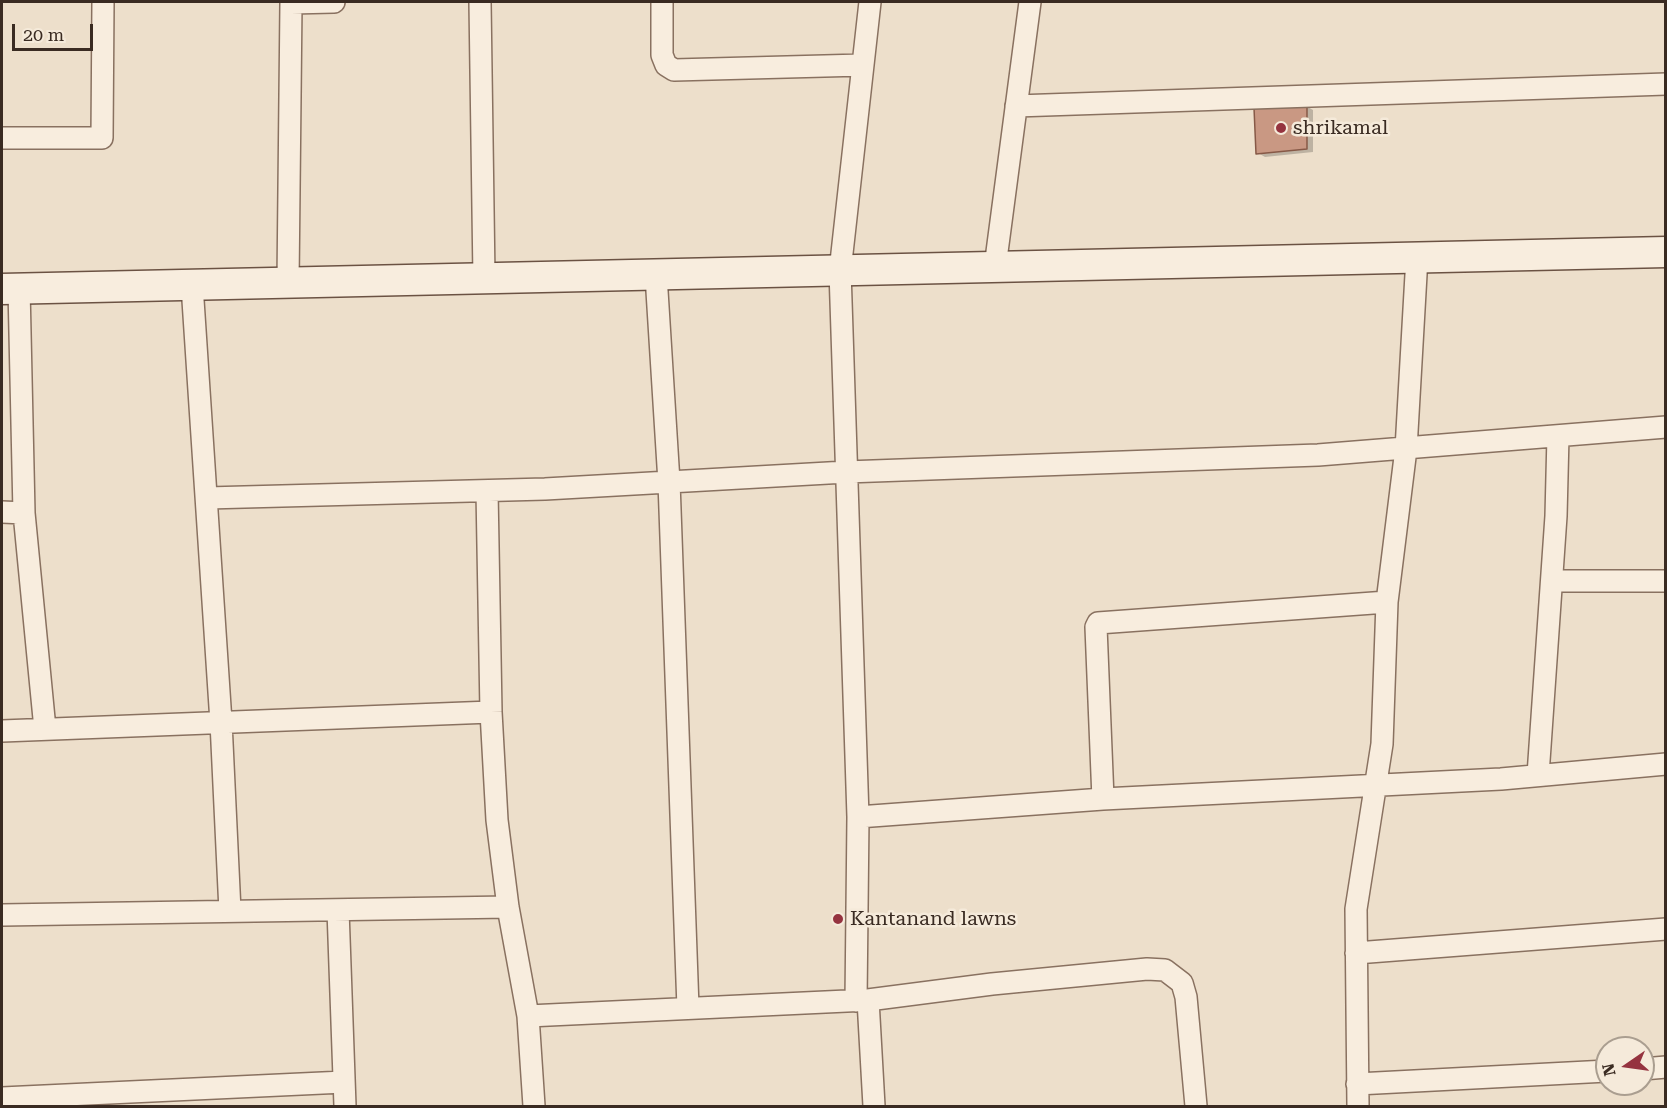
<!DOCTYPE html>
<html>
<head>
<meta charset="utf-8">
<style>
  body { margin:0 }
  #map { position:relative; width:1667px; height:1108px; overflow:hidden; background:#eddfcb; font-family:"Roboto Serif",serif }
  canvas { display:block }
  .frame { position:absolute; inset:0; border:3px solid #3a2b22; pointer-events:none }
  .north { position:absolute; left:1595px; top:1036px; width:60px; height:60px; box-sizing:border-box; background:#f5eada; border:2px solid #aa9e90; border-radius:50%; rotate:257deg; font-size:16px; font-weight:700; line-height:24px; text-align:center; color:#3a2b22 }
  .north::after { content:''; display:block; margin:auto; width:21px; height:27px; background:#95333f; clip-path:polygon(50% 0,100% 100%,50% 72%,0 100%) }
  .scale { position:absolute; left:12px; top:24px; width:81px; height:27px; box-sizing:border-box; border:3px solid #3a2b22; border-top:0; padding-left:8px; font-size:18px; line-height:21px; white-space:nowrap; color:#3a2b22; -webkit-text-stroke:4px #f5eada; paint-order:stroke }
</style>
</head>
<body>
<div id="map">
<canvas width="1667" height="1108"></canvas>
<div class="frame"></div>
<div class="north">N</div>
<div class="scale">20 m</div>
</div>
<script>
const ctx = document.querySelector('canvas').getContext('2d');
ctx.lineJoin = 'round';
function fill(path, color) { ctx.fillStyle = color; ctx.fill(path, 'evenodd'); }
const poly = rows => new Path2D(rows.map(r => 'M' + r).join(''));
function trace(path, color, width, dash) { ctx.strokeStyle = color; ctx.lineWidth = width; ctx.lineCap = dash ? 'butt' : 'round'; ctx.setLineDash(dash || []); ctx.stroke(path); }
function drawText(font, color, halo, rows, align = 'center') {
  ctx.font = font + ' "Roboto Serif",serif'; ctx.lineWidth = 5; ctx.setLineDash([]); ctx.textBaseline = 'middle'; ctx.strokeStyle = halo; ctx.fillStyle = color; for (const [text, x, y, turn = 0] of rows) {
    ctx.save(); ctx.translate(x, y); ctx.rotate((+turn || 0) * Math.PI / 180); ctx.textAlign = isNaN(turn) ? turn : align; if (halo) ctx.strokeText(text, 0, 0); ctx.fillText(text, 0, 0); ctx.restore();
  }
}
fill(poly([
  [1306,106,1313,110,1313,152,1265,157,1258,153]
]), '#0003');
const building = poly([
  [1307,105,1307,149,1256,154,1254,108,1307,105]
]);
fill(building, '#c99883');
trace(building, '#875947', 1.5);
const street = poly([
  [480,2,484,278],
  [662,2,662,55,666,65,674,70,862,65],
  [1016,106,1666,84],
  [2,138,102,138,103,2],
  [995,267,1030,2],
  [656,275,669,482,688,1008],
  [288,282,291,3,334,2],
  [192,285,221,722,230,911],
  [19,288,24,513,45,729],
  [487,491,491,712,497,820,508,907,528,1016,534,1106],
  [207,498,545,489,846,472,1318,455,1666,427],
  [2,512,24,513],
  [1552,581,1666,581],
  [2,731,491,712],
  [1538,775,1556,516,1558,436],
  [1103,799,1096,627,1098,623,1387,602],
  [858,817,1103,799,1501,779,1666,764],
  [338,910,345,1106],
  [2,915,508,907],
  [1356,953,1666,929],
  [868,1000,874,1106],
  [856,1001,858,817,840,271,870,2],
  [528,1016,868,1000,992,984,1147,969,1165,970,1182,983,1186,997,1196,1106],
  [1643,1069,1666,1067],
  [1357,1084,1607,1071],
  [2,1098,344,1082],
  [1358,1106,1356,909,1382,744,1387,602,1406,449,1417,257]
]);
const secondary = poly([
  [2,289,1666,252]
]);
trace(street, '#897160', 24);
trace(secondary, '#6b5243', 33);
trace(street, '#f8edde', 21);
trace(secondary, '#f8edde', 30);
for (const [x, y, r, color] of [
  [1281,128,6,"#95333f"],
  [838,919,6,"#95333f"]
]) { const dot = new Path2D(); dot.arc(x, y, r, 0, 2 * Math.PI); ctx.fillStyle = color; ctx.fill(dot); trace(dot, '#f5eada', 2); }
drawText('20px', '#3a2b22', '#f5eada', [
  ["shrikamal",1293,128],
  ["Kantanand lawns",850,919]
], 'left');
</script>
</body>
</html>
